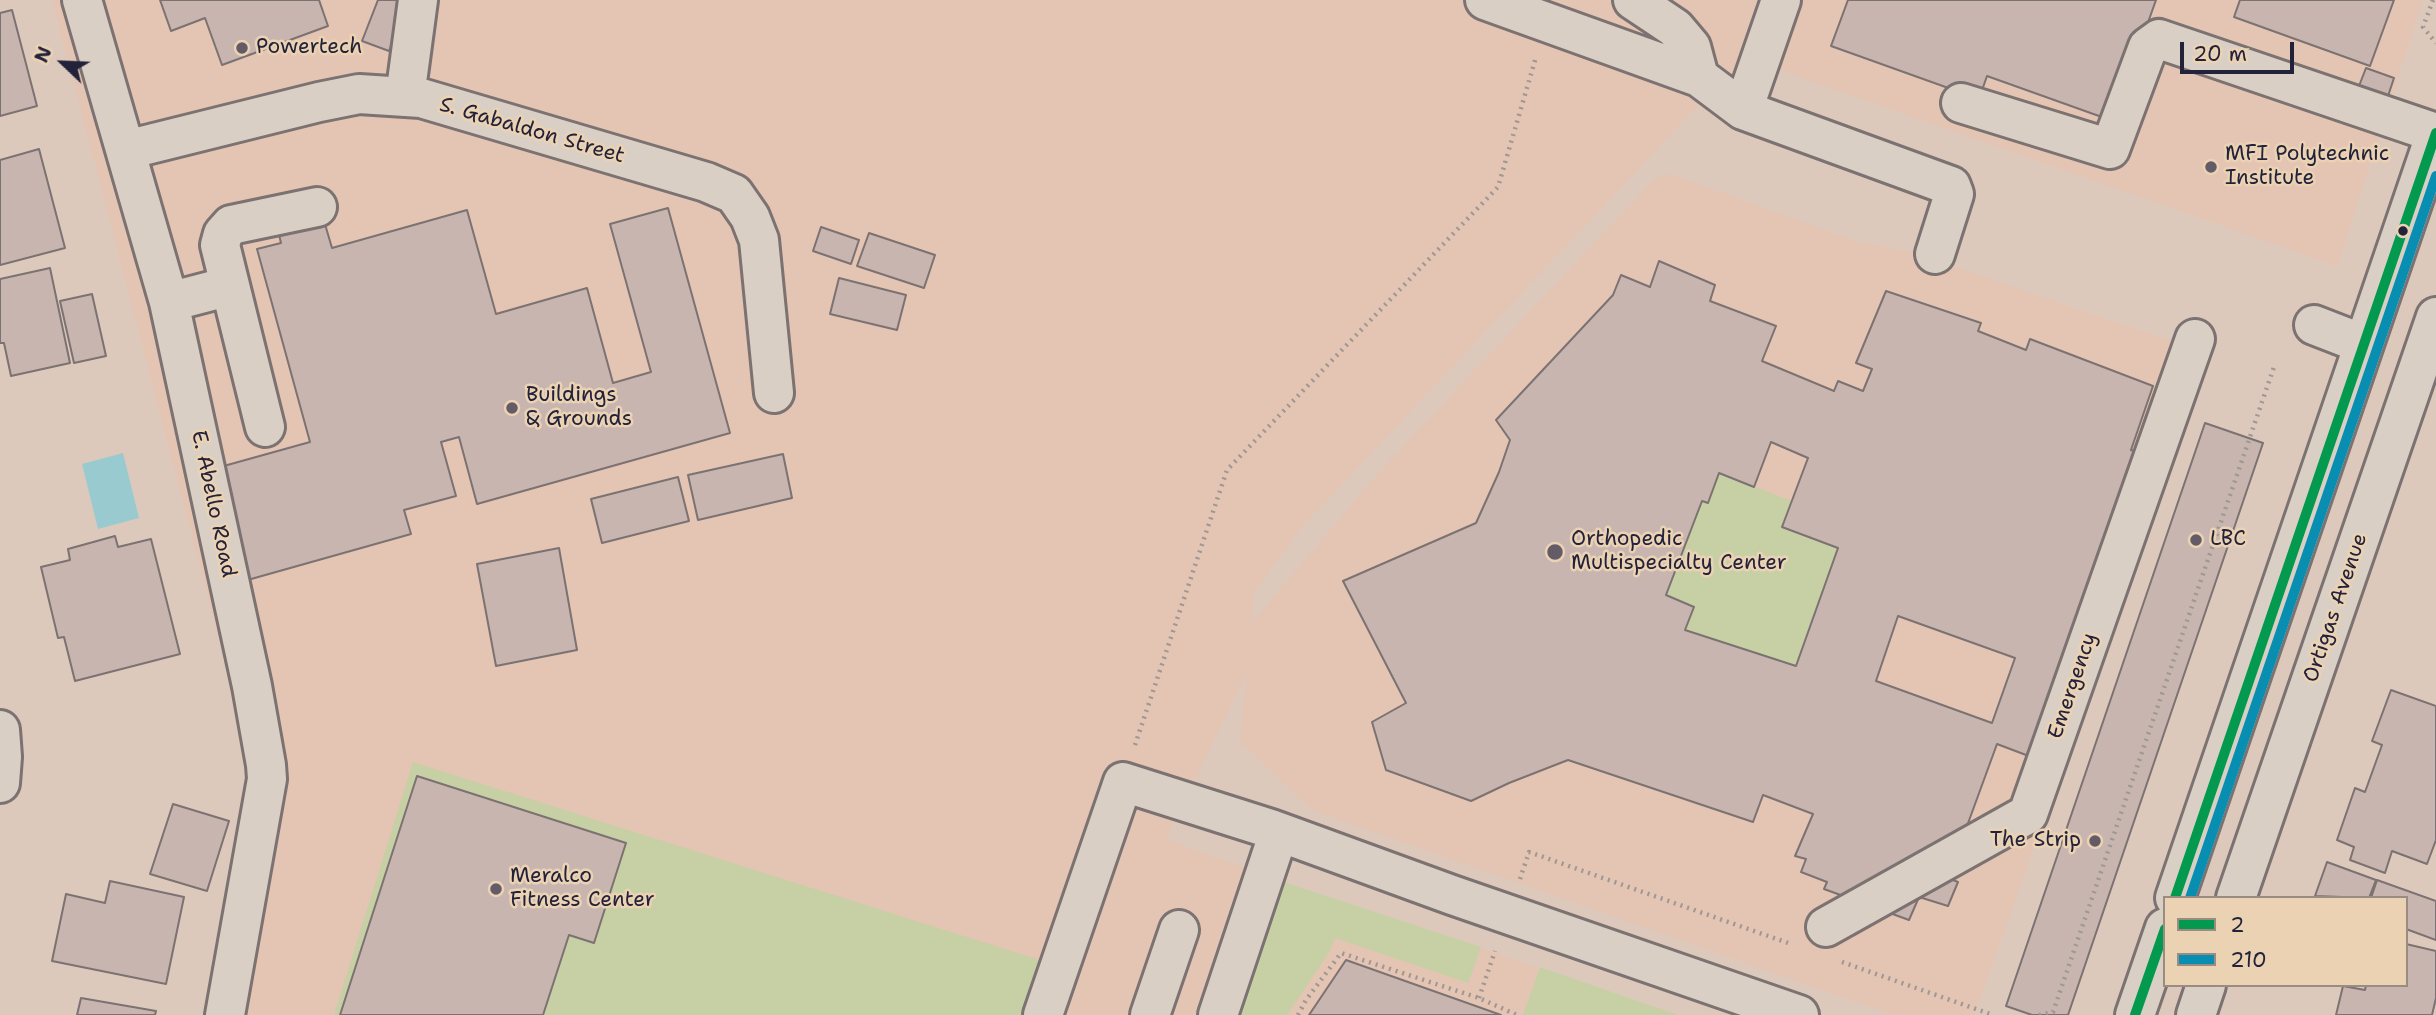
<!DOCTYPE html>
<html>
<head>
<meta charset="utf-8">
<style>
  body { margin:0 }
  #map { position:relative; width:2436px; height:1015px; overflow:hidden; background:#ddc9bc; font-family:"Shantell Sans",sans-serif }
  canvas { display:block }
  .legend { position:absolute; left:2163px; top:896px; width:245px; height:91px; box-sizing:border-box; background:#ebd2b3; border:2px solid #9b8c83; margin:0; padding:9px 12px; list-style:none; font-size:21px; color:#22223b }
  .legend li { display:flex; align-items:center; gap:14px; height:35px }
  .legend b { width:35px; border:2px solid #9b8c83 }
  .north { position:absolute; left:28px; top:28px; width:70px; height:70px; -webkit-text-stroke:5px #ebd2b3; paint-order:stroke; rotate:293deg; font-size:19px; font-weight:700; line-height:28px; text-align:center; color:#22223b }
  .north::after { content:''; display:block; margin:auto; width:24px; height:32px; background:#22223b; clip-path:polygon(50% 0,100% 100%,50% 72%,0 100%) }
  .scale { position:absolute; left:2180px; top:42px; width:114px; height:32px; box-sizing:border-box; border:4px solid #22223b; border-top:0; padding-left:9px; font-size:21px; line-height:24px; white-space:nowrap; color:#22223b; -webkit-text-stroke:5px #ebd2b3; paint-order:stroke }
</style>
</head>
<body>
<div id="map">
<canvas width="2436" height="1015"></canvas>
<ul class="legend">
<li><b style="height:9px;background:#03994f"></b>2</li>
<li><b style="height:9px;background:#078eb1"></b>210</li>
</ul>
<div class="north">N</div>
<div class="scale">20 m</div>
</div>
<script>
const ctx = document.querySelector('canvas').getContext('2d');
ctx.lineJoin = 'round';
function fill(path, color) { ctx.fillStyle = color; ctx.fill(path, 'evenodd'); }
const poly = rows => new Path2D(rows.map(r => 'M' + r).join(''));
function trace(path, color, width, dash) { ctx.strokeStyle = color; ctx.lineWidth = width; ctx.lineCap = dash ? 'butt' : 'round'; ctx.setLineDash(dash || []); ctx.stroke(path); }
function drawText(font, color, halo, rows, align = 'center') {
  ctx.font = font + ' "Shantell Sans",sans-serif'; ctx.lineWidth = 5; ctx.setLineDash([]); ctx.textBaseline = 'middle'; ctx.strokeStyle = halo; ctx.fillStyle = color; for (const [text, x, y, turn = 0] of rows) {
    ctx.save(); ctx.translate(x, y); ctx.rotate((+turn || 0) * Math.PI / 180); ctx.textAlign = isNaN(turn) ? turn : align; if (halo) ctx.strokeText(text, 0, 0); ctx.fillText(text, 0, 0); ctx.restore();
  }
}
fill(poly([
  [52,0,1774,0,1753,60,1691,113,1301,528,1253,594,1252,634,1254,620,1379,472,1655,178,1670,174,1859,242,1915,253,2211,355,1974,1015,1893,1015,1314,811,1240,742,1247,672,1166,839,1278,880,1678,1015,215,1015,257,785],
  [1793,0,2423,0,2337,266,1770,67]
]), '#e4c4b3');
fill(poly([
  [1719,473,1792,501,1783,528,1838,548,1796,666,1685,630,1693,607,1666,595,1702,501,1708,503],
  [413,762,1043,961,1025,1015,334,1015],
  [1278,880,1481,947,1468,983,1335,938,1330,951,1287,1015,1232,1015],
  [1540,967,1678,1015,1523,1015]
]), '#c7d0a4');
fill(poly([
  [123,453,139,518,98,529,82,464]
]), '#98cad0');
const building = poly([
  [160,0,319,0,328,26,222,65,205,18,171,31,160,0],
  [378,0,409,0,389,51,362,41,378,0],
  [1848,0,2156,0,2113,121,1987,76,1979,99,1831,46,1848,0],
  [2240,0,2394,0,2370,66,2234,17,2240,0],
  [12,10,37,106,0,116,0,13,12,10],
  [2366,68,2394,78,2388,96,2359,86,2366,68],
  [39,149,65,248,0,265,0,160,39,149],
  [668,208,730,433,477,504,459,437,441,442,456,496,404,510,411,534,244,581,213,469,310,442,257,249,281,243,277,226,322,214,332,248,467,210,496,314,587,288,613,383,651,372,610,224,668,208],
  [821,227,859,240,851,264,813,251,821,227],
  [869,233,935,255,924,288,857,266,869,233],
  [1659,261,1715,285,1710,301,1776,326,1762,361,1834,391,1838,381,1863,391,1872,369,1856,363,1886,291,1981,323,1978,331,2026,350,2030,339,2153,386,2131,450,2169,464,2034,758,1997,744,1948,878,1958,882,1948,906,1919,897,1909,920,1824,889,1827,882,1801,872,1806,859,1795,856,1813,814,1763,795,1753,822,1568,760,1509,783,1471,801,1386,770,1372,722,1406,703,1343,581,1476,523,1499,472,1510,440,1496,420,1613,295,1621,275,1650,287,1659,261],
  [1771,442,1808,458,1782,527,1838,548,1796,666,1685,630,1694,607,1666,595,1702,501,1708,503,1719,473,1754,487,1771,442],
  [50,268,70,363,11,376,4,343,0,343,0,279,50,268],
  [839,278,906,295,897,330,830,314,839,278],
  [92,294,106,356,74,363,60,301,92,294],
  [2205,423,2263,443,2068,1015,2032,1015,2006,1006,2205,423],
  [783,454,792,498,698,520,688,475,783,454],
  [678,477,689,521,602,543,591,499,678,477],
  [115,536,118,547,151,539,180,654,75,681,64,637,58,638,41,567,70,560,68,549,115,536],
  [559,548,577,650,496,666,477,564,559,548],
  [1898,616,2015,658,1992,723,1876,681,1898,616],
  [2391,690,2436,706,2436,840,2427,864,2392,851,2385,873,2350,860,2354,847,2337,840,2355,788,2365,792,2382,745,2372,741,2391,690],
  [417,776,626,843,594,943,569,935,543,1015,340,1015,417,776],
  [173,804,229,821,207,891,150,874,173,804],
  [2327,862,2376,880,2369,898,2315,896,2327,862],
  [2377,880,2436,901,2436,940,2406,929,2406,898,2371,898,2377,880],
  [110,881,184,897,166,984,52,961,66,894,105,903,110,881],
  [2406,944,2436,951,2436,998,2432,1015,2336,1015,2343,986,2365,990,2366,985,2406,985,2406,944],
  [1346,960,1501,1015,1309,1015,1346,960],
  [81,998,156,1011,155,1015,77,1015,81,998]
]);
fill(building, '#c8b5b0');
trace(building, '#7b7271', 2);
const minor = poly([
  [82,0,169,302,252,686,266,765,267,779,225,1015],
  [1485,0,1699,77,1743,110,1951,186,1954,194,1935,254],
  [1633,0,1675,28,1691,47,1699,77],
  [405,97,418,0],
  [1961,103,2110,149,2148,47,2159,39,2436,133],
  [1743,110,1781,0],
  [126,150,319,102,359,94,421,98,706,182,734,194,750,217,759,240,774,393],
  [169,302,230,286],
  [2314,325,2363,344],
  [265,427,220,245,223,234,231,225,317,207],
  [0,730,2,757,0,783],
  [1826,927,2028,814,2195,339],
  [1043,1015,1123,782,1271,829,1452,895,1799,1015],
  [1150,1015,1179,930],
  [1218,1015,1279,832]
]);
const major = poly([
  [2175,898,2436,133],
  [2236,898,2436,317],
  [2135,1015,2165,928],
  [2196,1015,2206,985]
]);
trace(minor, '#7b7271', 44);
trace(major, '#7b7271', 44);
trace(poly([
  [2433,0,2423,27,2436,43],
  [1135,745,1227,470,1498,187,1536,57],
  [1520,879,1529,852,1791,944],
  [1842,962,1993,1015],
  [1479,998,1495,951],
  [1298,1015,1306,1000,1341,953,1479,998,1517,1015],
  [2039,1015,2053,1012,2275,364]
]), '#9e9792', 4.5, [2, 5]);
trace(minor, '#dacfc4', 38);
trace(major, '#dacfc4', 38);
trace(poly([
  [2175,898,2436,133],
  [2135,1015,2165,929]
]), '#03994f', 10);
trace(poly([
  [2190,898,2436,176]
]), '#078eb1', 10);
for (const [x, y, r, color] of [
  [242,48,7,"#635c68"],
  [2211,167,7,"#635c68"],
  [2403,231,6,"#22223b"],
  [512,408,7,"#635c68"],
  [2196,540,7,"#635c68"],
  [1555,552,9,"#635c68"],
  [2095,841,7,"#635c68"],
  [496,889,7,"#635c68"]
]) { const dot = new Path2D(); dot.arc(x, y, r, 0, 2 * Math.PI); ctx.fillStyle = color; ctx.fill(dot); trace(dot, '#ebd2b3', 2.5); }
drawText('21px', '#22223b', '#ebd2b3', [
  ["Powertech",256,48],
  ["MFI Polytechnic",2225,155],
  ["Institute",2225,179],
  ["Buildings",526,396],
  ["& Grounds",526,420],
  ["Orthopedic",1571,540],
  ["Multispecialty Center",1571,564],
  ["LBC",2210,540],
  ["The Strip",2081,841,"right"],
  ["Meralco",510,877],
  ["Fitness Center",510,901]
], 'left');
drawText('21px', '#22223b', '#ebd2b3', [
  ["S. Gabaldon Street",532,131,16],
  ["E. Abello Road",213,504,78],
  ["Ortigas Avenue",2336,608,-71],
  ["Emergency",2073,686,-71]
]);
</script>
</body>
</html>
